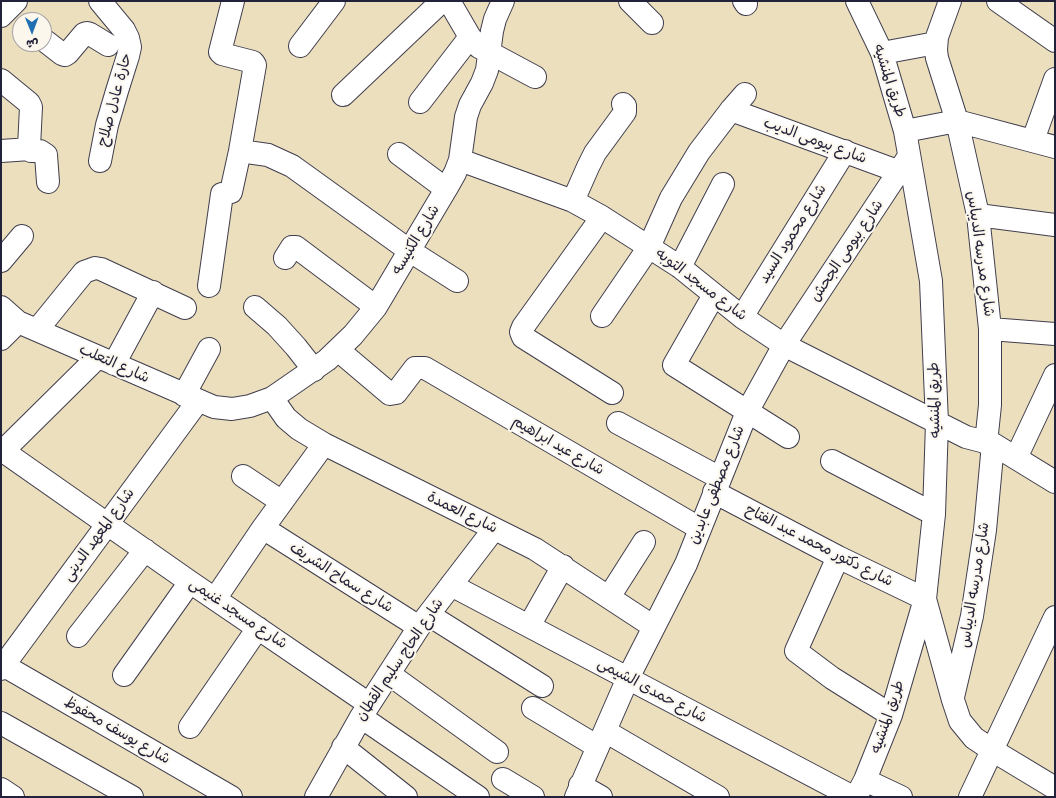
<!DOCTYPE html>
<html>
<head>
<meta charset="utf-8">
<style>
  body { margin:0 }
  #map { position:relative; width:1056px; height:798px; overflow:hidden; background:#ecdfbd; font-family:Itim,"Playpen Sans Arabic",sans-serif }
  canvas { display:block }
  .frame { position:absolute; inset:0; border:2px solid #22223b; pointer-events:none }
  .north { position:absolute; left:12px; top:12px; width:40px; height:40px; box-sizing:border-box; background:#fbf7ec; border:1px solid #a4a2a5; border-radius:50%; rotate:179deg; font-size:11px; font-weight:700; line-height:16px; text-align:center; color:#22223b }
  .north::after { content:''; display:block; margin:auto; width:14px; height:18px; background:#1f6fb2; clip-path:polygon(50% 0,100% 100%,50% 72%,0 100%) }
</style>
</head>
<body>
<div id="map">
<canvas width="1056" height="798"></canvas>
<div class="frame"></div>
<div class="north">ش</div>
</div>
<script>
const ctx = document.querySelector('canvas').getContext('2d');
ctx.lineJoin = 'round';
const poly = rows => new Path2D(rows.map(r => 'M' + r).join(''));
function trace(path, color, width, dash) { ctx.strokeStyle = color; ctx.lineWidth = width; ctx.lineCap = dash ? 'butt' : 'round'; ctx.setLineDash(dash || []); ctx.stroke(path); }
function drawText(font, color, halo, rows, align = 'center') {
  ctx.font = font + ' Itim,"Playpen Sans Arabic",sans-serif'; ctx.lineWidth = 4; ctx.setLineDash([]); ctx.textBaseline = 'middle'; ctx.strokeStyle = halo; ctx.fillStyle = color; for (const [text, x, y, turn = 0] of rows) {
    ctx.save(); ctx.translate(x, y); ctx.rotate((+turn || 0) * Math.PI / 180); ctx.textAlign = isNaN(turn) ? turn : align; if (halo) ctx.strokeText(text, 0, 0); ctx.fillText(text, 0, 0); ctx.restore();
  }
}
const minor = poly([
  [449,1,470,37,479,47,535,77],
  [630,1,652,23],
  [744,1,746,4],
  [950,1,937,37,936,50,937,58,957,121,978,215,990,329,990,405,986,443],
  [998,1,1055,41],
  [1,16,16,1],
  [44,40,62,54,65,55,68,53,84,34,87,33,90,34,108,45],
  [300,46,334,1],
  [882,53,936,43],
  [1,80,29,103,31,107,29,147,31,151,40,151,46,155,48,182],
  [343,95,442,1],
  [420,102,470,37],
  [731,110,900,172],
  [905,131,957,121,1055,147],
  [1033,140,1055,79],
  [1,151,30,149],
  [240,151,268,155,292,166,410,251,457,281],
  [399,154,446,189],
  [460,160,573,201,602,217,680,267,742,317,784,345,966,437,993,444,1055,482],
  [100,161,107,125,117,91,128,56,130,47,128,38,124,30,100,1],
  [573,201,588,167,595,153,625,112,625,106,623,104],
  [978,215,1055,225],
  [602,217,523,327,521,332,523,337,612,393],
  [285,258,292,247,296,247,376,307],
  [1,261,22,236],
  [680,267,723,184],
  [209,286,222,194,231,192,240,151,255,65,253,62,222,54,220,52,233,1],
  [714,295,674,365,788,437],
  [1,307,18,322,214,407,232,409,250,406,272,398,327,360,353,335,376,307,446,189,455,173,460,160,466,117,470,105,482,83,487,70,492,31,495,19,503,1],
  [255,307,277,326,296,347,314,370],
  [602,316,649,247,671,198,699,152,731,110,745,94],
  [742,317,845,151],
  [990,329,1055,334],
  [37,330,84,272,95,268,101,269,185,308],
  [1,339,18,322],
  [338,350,390,394,396,393,415,368,425,368,699,528],
  [114,364,153,292],
  [184,395,209,349],
  [272,398,286,418,299,429,324,444,535,549,654,627],
  [618,423,720,478],
  [3,451,190,582,369,704],
  [1,453,98,357],
  [1016,458,1055,375],
  [832,461,934,514],
  [243,476,282,502],
  [714,492,838,557,925,599,953,700,960,721,974,738,992,750,1055,788],
  [263,528,419,627],
  [838,557,796,651,832,678,891,715],
  [451,585,853,797],
  [609,597,644,542],
  [215,599,263,528,324,444],
  [429,615,542,686],
  [529,626,563,566],
  [78,636,145,550],
  [3,665,231,797],
  [1,669,198,401],
  [389,674,497,752],
  [124,675,190,582],
  [953,697,972,616,985,530,993,444],
  [533,708,598,747],
  [361,717,478,797],
  [1,723,132,797],
  [190,727,258,628],
  [605,731,718,797],
  [343,747,406,797],
  [503,779,533,797],
  [865,780,901,797],
  [580,785,601,797],
  [1,789,13,797],
  [316,797,361,717,419,627,494,529],
  [576,797,628,678,686,564,747,412,784,345,909,156],
  [856,797,865,780,891,715,925,599,934,514,937,423,931,281,905,131,882,53,857,1],
  [970,797,1055,617]
]);
trace(minor, '#403e4e', 24);
trace(minor, '#fff', 22);
drawText('15px', '#22223b', '#fbf7ec', [
  ["طريق المنشيه",889,81,72],
  ["حارة عادل صلاح",115,100,-75],
  ["شارع بيومى الديب",815,141,20],
  ["شارع محمود السيد",793,234,-58],
  ["شارع الكنيسه",416,240,-59],
  ["شارع بيومى الجحش",847,251,-56],
  ["شارع مدرسه الديباس",980,254,82],
  ["شارع مسجد التوبه",701,285,37],
  ["شارع التعلب",114,364,24],
  ["طريق المنشيه",935,400,-91],
  ["شارع عيد ابراهيم",558,446,30],
  ["شارع مصطفى عابدين",717,485,-68],
  ["شارع العمدة",462,513,26],
  ["شارع المعهد الدينى",99,535,-54],
  ["شارع دكتور محمد عبد الفتاح",819,546,27],
  ["شارع سماح الشريف",341,578,32],
  ["شارع مدرسه الديباس",975,585,-81],
  ["شارع مسجد غنيمى",238,614,34],
  ["شارع الحاج سليم القطان",400,660,-56],
  ["شارع حمدى الشيمى",652,691,28],
  ["طريق المنشيه",888,717,-71],
  ["شارع يوسف محفوظ",117,731,30]
]);
</script>
</body>
</html>
